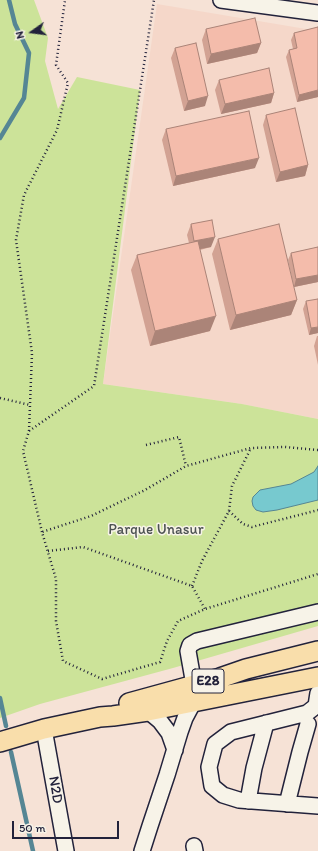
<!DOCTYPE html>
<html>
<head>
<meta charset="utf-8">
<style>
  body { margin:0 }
  #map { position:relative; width:318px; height:851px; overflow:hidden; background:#f6e2d6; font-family:Itim,sans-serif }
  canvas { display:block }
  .north { position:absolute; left:12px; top:12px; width:40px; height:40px; -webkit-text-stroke:3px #f7f3e8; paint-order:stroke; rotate:256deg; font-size:11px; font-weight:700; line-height:16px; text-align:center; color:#22223b }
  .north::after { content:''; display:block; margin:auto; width:14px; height:18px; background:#22223b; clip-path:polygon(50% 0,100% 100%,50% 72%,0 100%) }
  .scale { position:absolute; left:12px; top:821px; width:107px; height:18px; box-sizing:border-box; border:2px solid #22223b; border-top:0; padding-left:5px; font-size:12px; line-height:14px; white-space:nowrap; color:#22223b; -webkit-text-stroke:3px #f7f3e8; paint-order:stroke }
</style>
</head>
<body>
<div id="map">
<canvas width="318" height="851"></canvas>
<div class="north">N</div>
<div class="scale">50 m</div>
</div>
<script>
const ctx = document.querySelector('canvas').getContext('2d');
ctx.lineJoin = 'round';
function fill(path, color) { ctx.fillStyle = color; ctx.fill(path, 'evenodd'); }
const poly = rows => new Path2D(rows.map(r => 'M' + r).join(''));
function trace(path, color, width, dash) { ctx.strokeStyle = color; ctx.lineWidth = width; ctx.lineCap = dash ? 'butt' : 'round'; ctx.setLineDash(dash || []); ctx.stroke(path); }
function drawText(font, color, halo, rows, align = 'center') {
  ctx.font = font + ' Itim,sans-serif'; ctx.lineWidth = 3; ctx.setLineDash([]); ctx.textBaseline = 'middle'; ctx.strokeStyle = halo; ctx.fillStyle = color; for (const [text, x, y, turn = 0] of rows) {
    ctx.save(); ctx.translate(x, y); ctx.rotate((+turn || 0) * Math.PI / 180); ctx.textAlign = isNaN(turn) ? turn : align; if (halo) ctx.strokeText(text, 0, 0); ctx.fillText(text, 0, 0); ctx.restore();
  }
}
fill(poly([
  [157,4,318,31,318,419,242,404,103,384]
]), '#f5d7c9');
fill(poly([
  [0,0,34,0,48,38,45,61,58,109,77,77,140,90,103,384,242,404,318,419,318,626,173,668,40,704,0,718]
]), '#cce399');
const water = poly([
  [318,466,318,500,277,510,263,512,256,510,253,506,252,501,253,497,260,490,291,484,314,472,318,466]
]);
fill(water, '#77c9cf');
trace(water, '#558694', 1);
trace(poly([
  [0,138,24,98,29,53,15,24,9,0],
  [0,698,6,726],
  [11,752,33,851]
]), '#558694', 4.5);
const minor = poly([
  [221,0,318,13],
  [194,685,188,651,190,645,197,641,318,612],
  [318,693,316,706,307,713,231,732,215,744,209,767,212,786,223,795,239,800,318,806],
  [148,711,160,721,169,733,175,750],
  [44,729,66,851],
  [248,801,254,768,266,723],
  [287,804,300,752,308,724],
  [194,846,195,851],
  [142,851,150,826,167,775,180,732,185,718,193,703]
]);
const major = poly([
  [129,703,220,678,246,669,318,651],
  [0,742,44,729,100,717,113,716,148,711,318,677]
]);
trace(minor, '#22223b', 18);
trace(major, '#22223b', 22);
trace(poly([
  [0,398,30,405],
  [29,431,32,353,16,240,24,195,57,130,68,83,56,65,65,0],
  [146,445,179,437,186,466],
  [318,450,285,447,251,448,186,466,145,490,91,516,42,532,56,579,56,621,63,661,102,679,160,662,167,641,178,621,205,609,318,574],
  [229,511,243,524,252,527,318,510],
  [42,532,23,451,29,431,94,386,154,0],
  [48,551,83,547,192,586,205,609],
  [192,586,202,561,229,511,232,486,251,448]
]), '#22223b', 2.5, [1, 3]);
trace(minor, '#f7f3e8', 15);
trace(major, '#f9deab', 19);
fill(poly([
  [206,29,261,43,257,53,207,64,202,40],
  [294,33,318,97,297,102,286,57,289,50,293,49,291,40],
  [175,48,205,106,184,111,171,58],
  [219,80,274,93,271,103,221,114,215,90],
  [266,115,308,165,305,176,276,182,263,125],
  [166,129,255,168,173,186,162,140],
  [191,224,211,247,200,250,210,331,150,346,131,270,137,255,189,243,187,235],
  [218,239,297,300,291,315,230,330,212,254],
  [318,247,318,282,294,287,288,260,291,253],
  [306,301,318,333,309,335,303,309],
  [317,336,318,336,318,365,314,346]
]), '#d2a293');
fill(poly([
  [261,43,257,53,207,64,211,54],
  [318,90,318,97,297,102,299,95],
  [274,93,271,103,221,114,225,104],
  [208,96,205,106,184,111,188,101],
  [259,158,255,168,173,186,176,176],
  [308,165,305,176,276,182,280,172],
  [215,237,211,247,190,251,194,241],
  [318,275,318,282,294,287,296,279],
  [297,300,291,315,230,330,236,315],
  [216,316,210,331,150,346,155,331],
  [318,327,318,333,309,335,311,328]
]), '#ab8478');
const building = poly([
  [255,18,261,43,211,54,206,29,255,18],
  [318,27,318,90,299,95,289,50,297,48,294,33,318,27],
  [196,43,208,96,188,101,175,48,196,43],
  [269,68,274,93,225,104,219,80,269,68],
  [295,108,308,165,280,172,266,115,295,108],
  [249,111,259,158,176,176,166,129,249,111],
  [212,220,215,237,194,241,191,224,212,220],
  [279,224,297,300,236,315,218,239,279,224],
  [198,241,216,316,155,331,137,255,198,241],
  [318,247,318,275,296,279,291,253,318,247],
  [318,299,318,327,311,328,306,301,318,299]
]);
fill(building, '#f4bcab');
trace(building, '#ab8478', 1);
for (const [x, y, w] of [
  [208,681,32]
]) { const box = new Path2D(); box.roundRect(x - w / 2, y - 12, w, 24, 3); ctx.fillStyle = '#f7f3e8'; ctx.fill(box); trace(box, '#22223b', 1); }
drawText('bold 14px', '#22223b', null, [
  ["E28",208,681]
]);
drawText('15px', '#4c5252', '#f7f3e8', [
  ["Parque Unasur",156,530]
]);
drawText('15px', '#22223b', '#f7f3e8', [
  ["N2D",55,790,80]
]);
</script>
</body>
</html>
